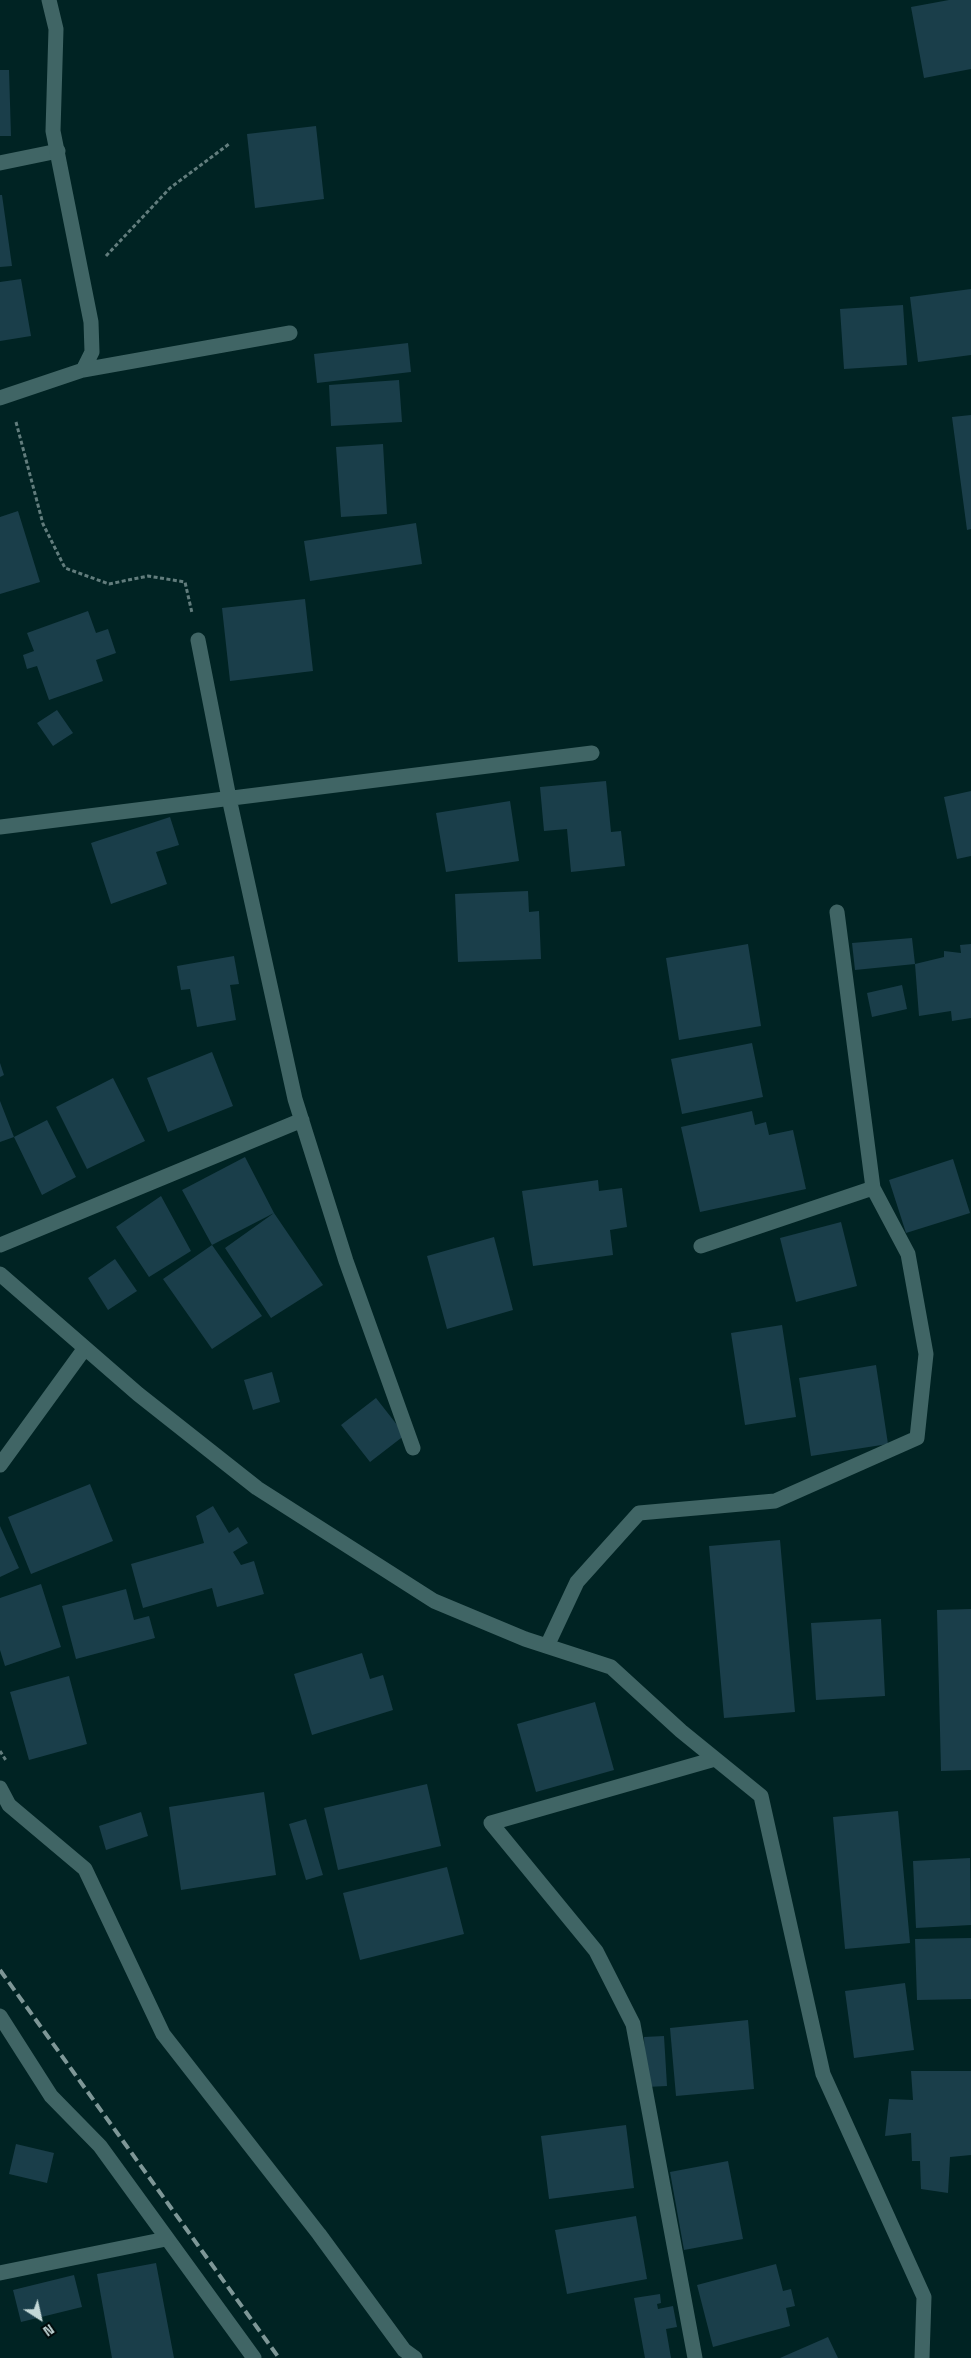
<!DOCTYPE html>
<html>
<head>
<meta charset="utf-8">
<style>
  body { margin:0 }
  #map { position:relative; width:971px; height:2358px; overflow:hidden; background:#002323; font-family:"Space Grotesk",sans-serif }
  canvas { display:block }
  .north { position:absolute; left:15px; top:2293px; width:50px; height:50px; -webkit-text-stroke:4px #000a0a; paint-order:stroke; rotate:145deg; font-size:14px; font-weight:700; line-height:20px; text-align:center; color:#c3d7d7 }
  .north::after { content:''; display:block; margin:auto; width:18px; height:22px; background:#c3d7d7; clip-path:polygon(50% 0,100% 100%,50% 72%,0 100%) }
</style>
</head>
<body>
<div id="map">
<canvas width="971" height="2358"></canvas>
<div class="north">N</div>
</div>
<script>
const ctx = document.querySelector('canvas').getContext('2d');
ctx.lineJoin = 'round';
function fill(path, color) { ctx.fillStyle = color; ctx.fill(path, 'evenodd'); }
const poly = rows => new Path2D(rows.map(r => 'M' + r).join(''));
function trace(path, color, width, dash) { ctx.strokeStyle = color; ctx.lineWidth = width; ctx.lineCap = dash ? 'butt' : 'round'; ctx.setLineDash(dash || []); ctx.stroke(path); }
fill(poly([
  [949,0,971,0,971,69,924,78,911,7],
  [0,70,9,70,11,136,0,136],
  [316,126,324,199,255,208,247,134],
  [0,195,2,195,12,266,0,267],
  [21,279,31,336,0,341,0,282],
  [971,289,971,355,918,362,910,297],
  [903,305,907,365,844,369,840,309],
  [408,343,411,372,317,383,314,354],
  [399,380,402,422,331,426,329,385],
  [971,415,971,529,967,530,952,417],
  [383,444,387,514,341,517,336,447],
  [18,511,40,582,0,594,0,517],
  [416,523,422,564,310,581,304,541],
  [305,599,313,671,230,681,222,608],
  [88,611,96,633,108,629,116,653,96,660,103,681,49,700,37,666,27,669,23,655,34,651,27,633],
  [57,710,73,733,53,746,37,723],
  [606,781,611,832,621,831,625,866,571,872,567,829,544,831,540,787],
  [971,791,971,856,957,859,944,797],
  [510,801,519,861,446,872,436,813],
  [170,817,179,845,156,852,167,884,111,904,91,843],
  [528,891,529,912,539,911,541,959,458,962,455,894],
  [912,938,915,964,855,970,852,943],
  [748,944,761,1026,679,1040,666,958],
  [971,944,971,1018,952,1021,951,1011,919,1016,915,964,944,957,944,951,961,953,960,945],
  [234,956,239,984,230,985,236,1020,197,1027,190,989,181,990,177,966],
  [902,985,907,1009,872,1017,867,993],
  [752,1043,763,1097,682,1114,671,1059],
  [212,1052,233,1106,168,1132,147,1078],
  [0,1063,4,1075,0,1077],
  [113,1078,145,1141,87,1169,56,1107],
  [0,1101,14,1137,47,1120,76,1177,42,1195,14,1137,0,1142],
  [752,1111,755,1125,766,1122,769,1135,793,1130,806,1189,700,1212,681,1127],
  [245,1157,274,1213,212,1245,182,1190],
  [953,1159,970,1213,906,1233,889,1180],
  [598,1180,599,1191,622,1188,627,1227,610,1230,613,1255,533,1266,522,1191],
  [161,1196,191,1251,149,1277,116,1227],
  [274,1213,323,1285,271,1318,225,1248],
  [841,1222,857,1286,796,1302,780,1238],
  [494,1237,513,1310,447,1329,427,1256],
  [212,1245,262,1316,212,1349,163,1279],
  [115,1259,137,1291,108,1310,88,1278],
  [782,1325,796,1417,745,1425,731,1333],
  [876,1365,888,1444,811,1456,799,1378],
  [272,1372,280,1402,253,1410,244,1380],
  [376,1398,405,1435,370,1462,341,1425],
  [90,1484,113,1541,31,1574,8,1517],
  [213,1506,229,1533,238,1527,248,1543,233,1552,241,1565,254,1561,264,1594,217,1607,212,1588,143,1608,131,1564,204,1543,196,1516],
  [0,1526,19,1568,0,1577],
  [780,1540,795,1712,724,1718,709,1546],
  [41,1584,61,1647,5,1666,0,1650,0,1598],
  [126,1589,134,1620,149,1616,155,1638,76,1659,62,1606],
  [971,1609,971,1770,941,1771,937,1610],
  [881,1619,885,1696,816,1700,811,1623],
  [362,1653,370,1679,383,1675,393,1710,312,1735,294,1674],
  [69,1676,87,1744,29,1760,10,1692],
  [595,1702,614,1770,536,1792,517,1724],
  [427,1784,441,1846,338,1870,324,1808],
  [264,1792,276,1875,181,1890,169,1807],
  [898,1811,910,1943,845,1949,833,1817],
  [141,1812,148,1836,106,1850,99,1826],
  [306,1819,323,1875,306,1880,289,1824],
  [970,1858,971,1925,916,1928,913,1861],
  [447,1867,464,1934,360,1960,343,1893],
  [971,1938,971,1999,917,2000,915,1939],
  [905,1983,914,2050,854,2058,845,1991],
  [748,2020,754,2089,676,2096,670,2028],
  [664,2036,667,2086,646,2087,644,2037],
  [911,2071,971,2071,971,2155,950,2157,948,2193,921,2189,920,2161,912,2161,911,2133,885,2136,889,2099,913,2100],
  [626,2125,634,2188,549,2199,541,2136],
  [16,2144,54,2153,47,2183,9,2174],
  [728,2161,743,2239,684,2250,670,2172],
  [636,2216,647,2279,567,2294,555,2230],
  [156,2263,174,2358,112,2358,97,2274],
  [776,2264,783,2291,791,2289,795,2306,786,2308,790,2326,713,2347,697,2285],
  [74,2275,82,2307,21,2322,13,2290],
  [660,2294,661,2303,657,2304,658,2309,673,2306,677,2327,666,2329,671,2358,645,2358,634,2298],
  [828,2337,838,2358,780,2358]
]), '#1a3e4a');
trace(poly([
  [106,256,170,188,229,144],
  [16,422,43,524,65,568,109,584,148,576,185,582,192,613],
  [0,1751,7,1762]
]), '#627d7d', 3, [4, 2.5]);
trace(poly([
  [0,163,58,151]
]), '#406565', 15);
trace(poly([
  [83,370,290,333],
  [0,398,83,370,92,352,91,322,53,131,56,29,49,0],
  [198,640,229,798,295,1099,346,1261,413,1448],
  [0,827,592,753],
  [0,1245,302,1120],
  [701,1246,873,1188],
  [0,1274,138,1394,257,1488,434,1601,525,1639,611,1667,681,1731,761,1796,823,2074,924,2297,922,2358],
  [0,1465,85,1348],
  [547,1646,577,1582,639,1513,775,1501,917,1438,926,1354,908,1254,873,1188,837,912],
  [0,1788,9,1805,85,1869,163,2034,319,2234,404,2350,415,2358],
  [0,2016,51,2096,100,2146,254,2358],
  [0,2273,166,2239],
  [695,2358,633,2024,596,1951,491,1823,715,1759]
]), '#406565', 15);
trace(poly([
  [0,1970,279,2358]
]), '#7e9797', 4, [10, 5]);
</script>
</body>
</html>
